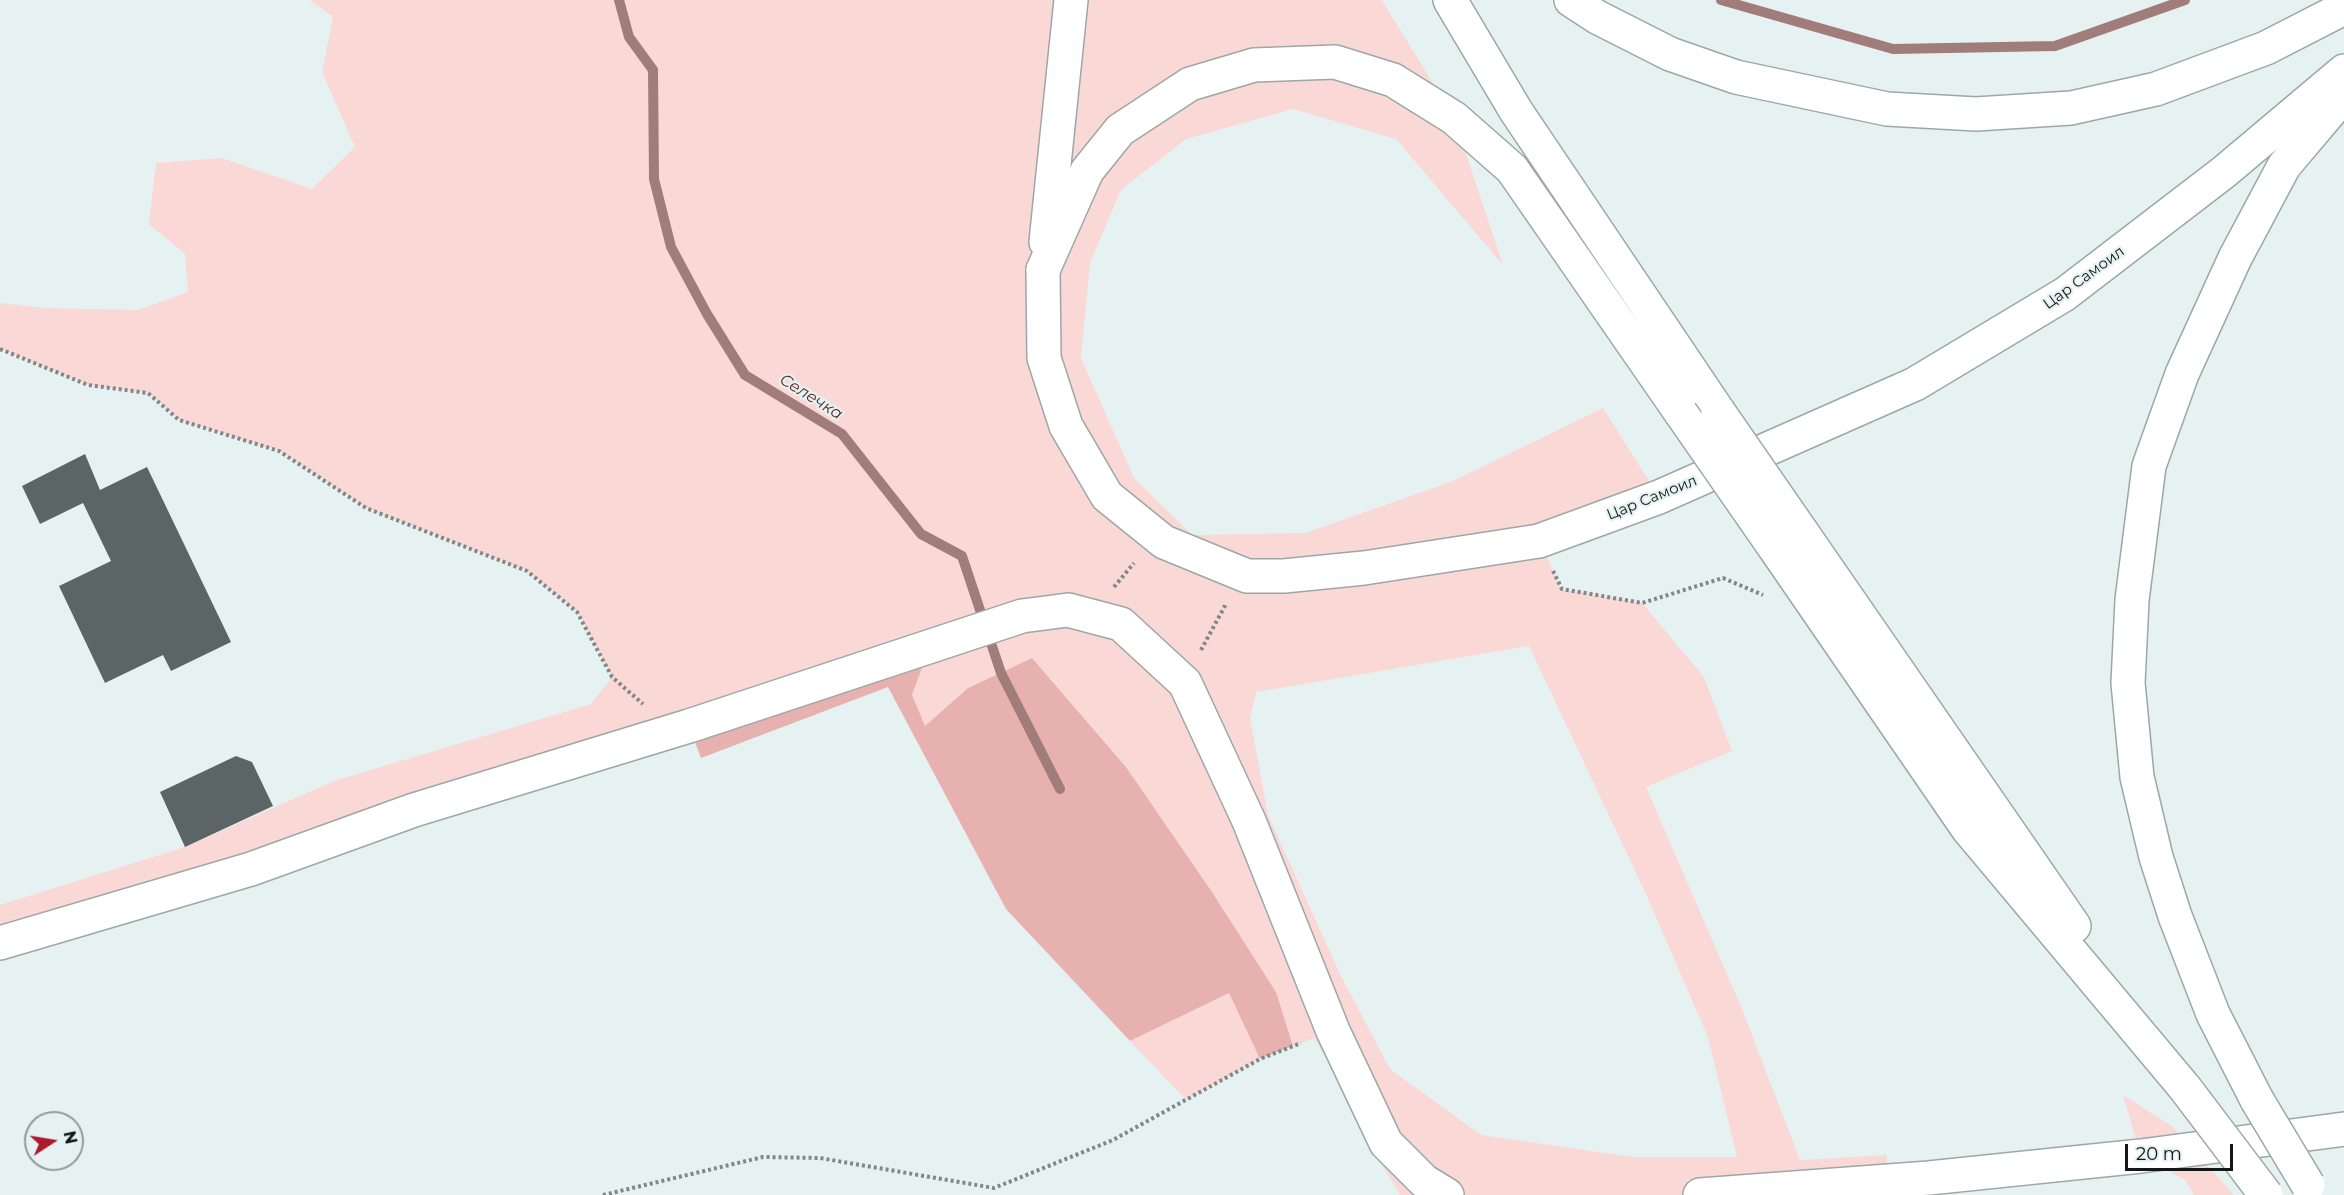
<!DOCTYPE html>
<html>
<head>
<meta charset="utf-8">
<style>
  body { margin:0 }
  #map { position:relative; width:2344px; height:1195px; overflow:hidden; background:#e6f2f2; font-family:Montserrat,sans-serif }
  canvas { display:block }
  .north { position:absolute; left:24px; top:1111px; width:60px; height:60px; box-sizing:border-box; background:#e6f2f2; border:2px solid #929a9a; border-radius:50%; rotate:78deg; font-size:16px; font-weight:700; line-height:24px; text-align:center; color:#131717 }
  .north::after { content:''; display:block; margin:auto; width:21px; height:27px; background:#ae1a2c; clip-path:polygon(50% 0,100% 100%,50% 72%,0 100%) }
  .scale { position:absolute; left:2125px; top:1144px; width:108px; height:27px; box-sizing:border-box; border:3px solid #131717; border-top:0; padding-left:8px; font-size:18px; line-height:21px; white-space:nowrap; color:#131717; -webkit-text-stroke:4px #e6f2f2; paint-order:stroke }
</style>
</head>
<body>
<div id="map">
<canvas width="2344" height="1195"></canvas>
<div class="north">N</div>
<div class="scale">20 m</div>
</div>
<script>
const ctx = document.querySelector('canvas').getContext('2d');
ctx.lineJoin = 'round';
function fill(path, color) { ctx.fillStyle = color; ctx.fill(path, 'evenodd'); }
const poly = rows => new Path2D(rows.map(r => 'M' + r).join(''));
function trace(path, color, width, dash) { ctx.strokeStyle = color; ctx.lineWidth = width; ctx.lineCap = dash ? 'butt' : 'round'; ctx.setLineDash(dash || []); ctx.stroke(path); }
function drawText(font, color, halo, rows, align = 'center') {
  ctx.font = font + ' Montserrat,sans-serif'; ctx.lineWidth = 4.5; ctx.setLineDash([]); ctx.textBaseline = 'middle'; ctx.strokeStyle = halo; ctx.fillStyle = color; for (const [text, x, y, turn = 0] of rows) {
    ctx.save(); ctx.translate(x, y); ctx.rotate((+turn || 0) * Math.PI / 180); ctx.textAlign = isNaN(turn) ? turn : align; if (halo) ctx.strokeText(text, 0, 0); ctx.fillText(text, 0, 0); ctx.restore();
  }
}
fill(poly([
  [310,0,1382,0,1454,118,1503,265,1396,139,1293,109,1186,139,1121,190,1090,263,1081,358,1134,478,1192,535,1305,533,1451,482,1603,408,1659,497,1539,541,1562,589,1642,603,1704,677,1732,751,1646,787,1742,1009,1800,1160,1886,1155,1891,1181,1700,1195,1400,1195,1373,1150,1334,1070,1314,1038,1293,1046,1276,992,1212,892,1126,767,1032,658,968,688,924,727,912,695,930,647,0,943,0,905,185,847,334,781,591,704,612,677,577,612,527,571,366,508,279,451,179,420,148,393,88,385,0,349,0,303,44,308,138,310,188,292,185,254,149,224,156,163,222,158,312,189,355,147,322,72,333,17],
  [1529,646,1646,894,1708,1037,1737,1157,1632,1157,1481,1135,1390,1069,1340,974,1268,815,1250,718,1256,692],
  [1229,993,1260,1059,1186,1100,1130,1041],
  [2123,1095,2172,1126,2234,1195,2194,1195,2185,1180,2141,1156]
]), '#fad8d6');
fill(poly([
  [930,646,912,695,925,726,968,688,1032,658,1126,767,1212,892,1276,992,1293,1046,1260,1059,1229,993,1130,1041,1006,909,888,687,701,758,689,726]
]), '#e7b1af');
trace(poly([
  [619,0,629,37,653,70,654,179,671,247,707,314,745,375,842,434,921,534,962,556,1001,673,1060,789],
  [1721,0,1893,49,2055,46,2185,0]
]), '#a07c7a', 10);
fill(poly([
  [85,454,100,490,147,467,231,642,171,671,163,655,105,683,59,586,111,561,83,503,40,524,22,486],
  [236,756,252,762,273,806,185,847,160,792]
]), '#5b6565');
const secondary = poly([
  [1043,270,1044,358,1066,426,1107,496,1164,542,1247,576,1284,576,1364,568,1539,541,1659,497,1915,384,2065,294,2224,172,2344,71],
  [0,943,251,869,414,810,689,726,1022,616,1068,610,1121,624,1185,683,1249,821,1333,1031,1386,1143,1424,1181,1447,1195],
  [1700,1195,1929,1178,2141,1156,2344,1129]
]);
const primary = poly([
  [1450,0,1516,111,1718,411],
  [1571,0,1597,17,1670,54,1736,77,1887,109,1976,114,2071,108,2156,89,2266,48,2344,8],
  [1046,242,1071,0],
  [1043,270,1087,171,1120,130,1190,84,1254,65,1335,62,1393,80,1454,118,1512,169,1681,413],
  [1801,531,2074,926],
  [1772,544,1968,829,2185,1088],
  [2257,1100,2213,1014,2175,916,2156,857,2137,777,2128,683,2132,600,2149,466,2182,374,2235,258,2284,166,2344,95]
]);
trace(secondary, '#9ca7a7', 36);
trace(primary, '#9ca7a7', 36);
trace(poly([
  [0,349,88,385,148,393,179,420,279,451,366,508,527,571,577,612,612,677,643,704],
  [1553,571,1562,589,1642,603,1723,578,1763,595],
  [1114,587,1134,563],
  [1201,650,1226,604],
  [603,1195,763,1157,820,1158,994,1188,1113,1140,1260,1059,1301,1043]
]), '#7f8787', 4, [3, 3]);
trace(secondary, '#fff', 33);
trace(primary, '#fff', 33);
const primaryBridge = poly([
  [1718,411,1801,531],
  [1681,413,1772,544],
  [2185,1088,2266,1195],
  [2257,1100,2308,1185]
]);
trace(primaryBridge, '#9ca7a7', 36, []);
trace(primaryBridge, '#fff', 33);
drawText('15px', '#131717', '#e6f2f2', [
  ["Цар Самоил",2084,278,-36],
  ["Цар Самоил",1652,498,-22]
]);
drawText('italic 16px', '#5b1b1e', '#e6f2f2', [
  ["Селечка",811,397,32]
]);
</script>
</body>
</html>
